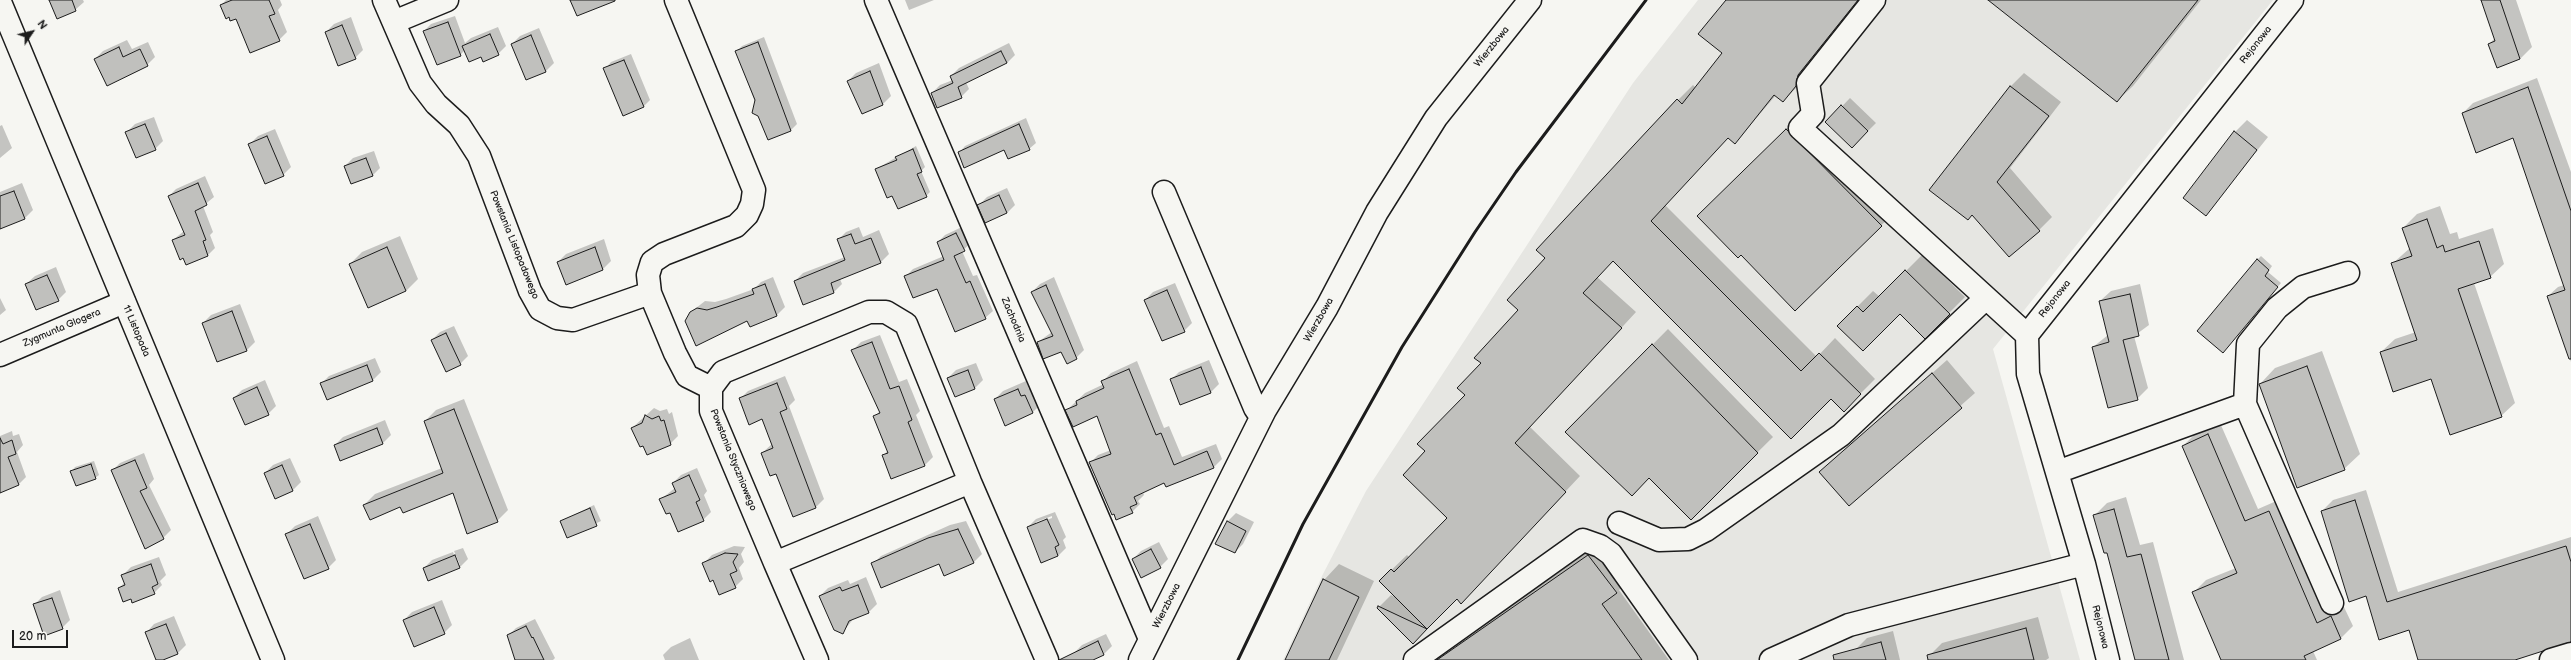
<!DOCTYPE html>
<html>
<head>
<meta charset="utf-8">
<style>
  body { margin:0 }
  #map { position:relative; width:2571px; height:660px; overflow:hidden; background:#f6f6f2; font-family:"Balsamiq Sans",sans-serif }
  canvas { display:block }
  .north { position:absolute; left:12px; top:12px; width:40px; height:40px; -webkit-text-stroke:3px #f6f6f2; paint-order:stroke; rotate:55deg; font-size:11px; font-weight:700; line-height:16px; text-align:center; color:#1c1c1c }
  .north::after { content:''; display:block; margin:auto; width:14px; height:18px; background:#1c1c1c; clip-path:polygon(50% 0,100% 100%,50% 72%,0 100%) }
  .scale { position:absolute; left:12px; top:630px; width:56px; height:18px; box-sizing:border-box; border:2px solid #1c1c1c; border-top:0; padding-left:5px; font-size:12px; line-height:14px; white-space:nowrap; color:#1c1c1c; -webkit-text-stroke:3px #f6f6f2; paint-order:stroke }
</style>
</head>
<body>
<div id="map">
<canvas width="2571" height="660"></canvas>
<div class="north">N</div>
<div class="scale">20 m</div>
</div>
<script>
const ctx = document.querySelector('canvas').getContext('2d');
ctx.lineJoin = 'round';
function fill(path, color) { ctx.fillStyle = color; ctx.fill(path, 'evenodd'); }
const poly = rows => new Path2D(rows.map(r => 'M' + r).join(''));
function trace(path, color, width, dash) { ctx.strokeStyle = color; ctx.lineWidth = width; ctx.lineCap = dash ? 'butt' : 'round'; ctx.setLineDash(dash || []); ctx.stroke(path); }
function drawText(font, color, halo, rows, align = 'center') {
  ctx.font = font + ' "Balsamiq Sans",sans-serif'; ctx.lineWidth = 3.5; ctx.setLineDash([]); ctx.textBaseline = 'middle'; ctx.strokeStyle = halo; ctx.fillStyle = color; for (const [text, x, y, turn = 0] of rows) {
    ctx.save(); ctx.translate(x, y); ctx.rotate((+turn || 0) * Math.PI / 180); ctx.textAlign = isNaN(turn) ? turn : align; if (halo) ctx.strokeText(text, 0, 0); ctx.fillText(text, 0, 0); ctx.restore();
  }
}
fill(poly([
  [1698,0,2273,0,1993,349,2080,660,1283,660,1323,574,1366,491,1633,83]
]), '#e6e6e2');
fill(poly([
  [50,0,83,0,84,2,75,10],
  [226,0,280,0,282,5,278,10,287,32,279,40,237,17,221,5],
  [905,0,934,0,909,10],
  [1727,0,1860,0,1798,86,1783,101,1776,95,1735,143,1728,137,1665,205,1817,357,1835,338,1875,379,1844,410,1831,398,1613,260,1597,277,1636,312,1530,427,1580,476,1476,587,1457,598,1413,642,1379,607,1391,595,1395,597,1380,581,1407,555,1410,558,1449,518,1426,451,1467,395,1482,363,1520,310,1547,258,1537,249,1678,100,1693,85,1696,88,1724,53],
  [1990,0,2201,0,2133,86,2117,101],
  [2482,0,2516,0,2532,47,2520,59,2498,67,2489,44,2495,38],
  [455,16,465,43,471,38,498,27,506,46,498,54,482,56,465,50,460,55,424,31,431,24],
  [351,17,363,50,355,58,326,32,334,24],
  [539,28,554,63,546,71,527,79,512,44,520,36],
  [764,37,797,124,791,130,769,139,736,52,742,46],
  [127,40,132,49,148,42,155,57,147,65,95,59,103,51],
  [1009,43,1015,55,1007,63,966,82,969,89,961,97,932,93,940,85,953,80,951,76,959,68],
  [631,54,650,100,643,107,605,69,611,62],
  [879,63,891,96,883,104,862,113,848,81,856,73],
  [2024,73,2061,102,2010,168,2052,217,2039,230,1972,214,1930,190,2011,86],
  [2537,78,2571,172,2571,362,2548,296,2558,287,2564,285,2514,137,2463,113,2473,103],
  [1850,98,1876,123,1852,147,1827,122],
  [1802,114,1897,210,1795,309,1714,200],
  [154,117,163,141,155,149,127,132,135,124],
  [1026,118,1036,143,1029,149,959,153,965,146],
  [2247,120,2268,137,2206,214,2235,132],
  [2,125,12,148,0,158,0,126],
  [275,129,291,167,283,175,250,144,258,136],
  [916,146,925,167,921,171,930,192,926,196,893,195,876,169],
  [374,151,380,168,372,176,345,166,353,158],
  [205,176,214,197,203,206,213,232,210,235,215,248,208,255,186,264,173,240,184,231,169,196,176,189],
  [22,183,33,210,25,218,0,228,0,192],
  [1007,188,1015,205,1007,213,979,205,987,197],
  [2440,206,2450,234,2457,232,2459,239,2493,228,2504,264,2490,277,2474,283,2515,403,2501,416,2381,352,2395,339,2416,332,2392,264,2410,248,2403,228,2417,214],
  [964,226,971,243,962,251,973,276,977,275,993,311,985,318,938,288,906,276,913,269,944,256,938,242,945,235],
  [859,227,863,237,879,230,889,254,881,262,840,279,842,284,834,292,795,281,803,273,845,257,838,240,846,232],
  [400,236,418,279,406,291,350,264,362,252],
  [604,239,611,261,603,269,558,262,566,254],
  [1922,255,1965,297,1925,337,1900,313,1838,326,1873,291,1880,297],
  [2261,256,2272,266,2268,272,2281,283,2227,348,2257,260],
  [56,267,66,292,58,300,26,284,35,276],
  [773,277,785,307,777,315,750,326,748,320,691,312,705,301,715,302,726,299,754,289,761,282],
  [1054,277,1084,350,1076,358,1038,342,1052,332,1032,292,1040,284],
  [1175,283,1192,323,1184,331,1145,300,1153,292],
  [2140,284,2149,325,2134,336,2148,388,2137,399,2093,347,2108,335,2100,301,2111,291],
  [0,298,6,310,0,315],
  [240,304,255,342,247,350,218,361,203,323,211,315],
  [454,326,468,356,460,364,432,340,440,332],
  [1668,329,1773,437,1691,518,1649,477,1566,432],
  [880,335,899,382,907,379,920,411,916,415,933,457,925,465,892,478,883,456,888,450,875,416,880,411,853,350,861,342],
  [2322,351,2360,454,2344,469,2260,384,2275,368],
  [375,358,381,372,373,380,321,384,329,376],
  [1209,360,1219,384,1211,392,1181,404,1171,380,1179,372],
  [1947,360,1975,393,1849,504,1821,472],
  [1137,361,1164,428,1169,426,1182,457,1216,444,1222,459,1214,467,1167,486,1165,482,1143,492,1144,495,1138,501,1140,504,1132,512,1090,463,1098,455,1111,450,1097,415,1067,410,1085,393,1104,384,1103,381,1111,373],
  [976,363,983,380,975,388,956,396,948,378,956,370],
  [785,376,795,400,789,406,824,499,816,507,793,516,776,473,762,453,772,444,763,418,740,399,748,391],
  [265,380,276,406,268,414,234,398,242,390],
  [1026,381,1029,389,1033,387,1041,404,1033,412,1005,424,995,399,1003,391],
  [464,399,508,510,497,521,454,492,401,506,364,505,375,494,442,468,425,421,436,410],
  [654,408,660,411,667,409,669,414,672,412,678,436,670,444,644,444,632,428],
  [385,420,391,435,383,443,340,460,335,445,343,437],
  [2220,423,2258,509,2281,499,2329,611,2343,605,2353,626,2341,638,2313,651,2317,660,2222,660,2194,592,2206,580,2236,568,2183,446,2195,434],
  [12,431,13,436,19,434,23,445,17,452,26,477,19,484,0,492,0,436],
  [144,453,154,479,149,485,171,530,163,538,112,471,120,463],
  [290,458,301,482,293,490,265,473,273,465],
  [94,461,99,475,95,478,72,471,75,467],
  [697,468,707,491,704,495,711,512,703,520,670,511,661,499,675,488,673,483,681,475],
  [2366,490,2398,592,2571,537,2571,640,2507,660,2419,660,2410,629,2367,595,2322,511,2333,500],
  [2126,497,2140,545,2153,542,2184,660,2136,660,2108,551,2094,516,2107,503],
  [594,505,601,521,568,537,561,521],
  [1055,512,1066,537,1063,540,1066,548,1058,556,1028,527,1036,519],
  [1052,516,1052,518,1036,524,1036,522],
  [1236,513,1254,522,1243,544,1235,552,1216,543,1228,521],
  [318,516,336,560,328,568,287,534,295,526],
  [966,521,982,554,974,562,944,575,939,562,873,564,881,556,950,525],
  [1604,540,1632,577,1619,590,1669,660,1433,660],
  [1159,542,1168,559,1160,567,1133,559,1141,551],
  [734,546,745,547,741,554,744,562,739,568,743,579,735,587,704,563,712,555],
  [463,548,468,559,459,568,424,568,432,560,453,552,458,565,460,565,454,551],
  [159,557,166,575,160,581,162,585,154,593,132,598,119,588,125,582,123,575,131,567],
  [1339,564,1374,581,1337,660,1286,660,1324,580],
  [866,577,877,604,869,612,854,618,843,632,820,596,828,588,848,580,850,584],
  [60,590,70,620,62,628,34,605,42,597],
  [442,600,452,625,444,633,404,620,412,612],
  [174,616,186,645,178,653,157,660,146,633,154,624],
  [2038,617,2049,658,2046,660,1932,660,1930,655,1942,643],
  [535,619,555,658,553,660,517,660,508,636,516,628],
  [1893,631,1900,660,1858,660,1855,650,1867,638],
  [1106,634,1112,646,1104,654,1091,660,1078,660,1074,653,1082,645],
  [690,638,699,660,665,660,663,655,671,647]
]), '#0003');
const building = poly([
  [49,0,72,0,76,11,57,19,49,0],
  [232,0,269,0,275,14,269,16,280,41,250,53,236,19,230,21,229,17,226,19,220,5,232,0],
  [570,0,615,0,615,1,577,16,570,0],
  [1726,0,1858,0,1798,75,1796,86,1783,102,1774,95,1735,144,1728,138,1651,221,1801,371,1819,353,1861,394,1844,412,1831,399,1791,439,1613,261,1583,293,1622,328,1515,443,1566,492,1461,604,1457,599,1427,629,1379,581,1391,569,1394,572,1447,518,1403,475,1425,451,1417,444,1465,395,1457,388,1481,363,1474,358,1518,310,1507,300,1545,258,1536,250,1677,99,1682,104,1722,53,1698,34,1726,0],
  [1988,0,2198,0,2117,102,1988,0],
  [2481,0,2500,0,2520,59,2497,68,2488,44,2495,41,2481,0],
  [448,22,461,56,437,65,423,31,448,22],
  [342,25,356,59,338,66,325,32,342,25],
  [490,34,499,55,483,62,481,57,469,62,462,46,490,34],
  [531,35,546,72,526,80,511,44,531,35],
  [758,42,791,131,768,140,758,116,752,113,755,100,735,51,758,42],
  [119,47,123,57,140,49,148,66,107,86,94,59,119,47],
  [1001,51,1007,63,958,87,962,98,937,108,931,93,953,83,950,76,1001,51],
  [624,60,644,107,623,116,603,68,624,60],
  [870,71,883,105,862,114,847,81,870,71],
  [2010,86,2049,116,1997,182,2040,231,2009,257,1972,215,1968,220,1929,190,2010,86],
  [2528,87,2571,211,2571,359,2569,359,2547,296,2565,290,2513,138,2476,153,2462,113,2528,87],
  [1841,105,1868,131,1852,148,1825,122,1841,105],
  [145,124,156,150,136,158,125,132,145,124],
  [1019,124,1030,150,1008,159,1004,150,964,168,958,152,1019,124],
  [1786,129,1882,226,1795,311,1741,255,1738,258,1697,216,1786,129],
  [2234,131,2257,150,2206,216,2183,198,2234,131],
  [267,136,284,176,265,184,248,144,267,136],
  [913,149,922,172,917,174,927,197,898,209,892,196,887,198,875,169,897,160,895,157,913,149],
  [366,158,373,176,351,184,344,166,366,158],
  [198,183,207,205,195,211,206,240,203,241,208,256,186,265,183,258,180,260,172,240,185,235,168,196,198,183],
  [14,191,25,219,0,229,0,196,14,191],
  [999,195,1007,213,985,223,977,205,999,195],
  [2427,219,2437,248,2443,245,2445,252,2479,241,2491,278,2458,289,2502,417,2450,435,2431,379,2393,392,2380,352,2417,340,2391,263,2412,256,2402,228,2427,219],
  [956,233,965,251,954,256,966,283,970,281,986,319,955,332,937,289,913,298,904,276,944,260,937,242,956,233],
  [851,234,855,244,871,238,881,263,831,283,834,293,803,305,794,281,845,260,837,239,851,234],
  [387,247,406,291,368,308,349,264,387,247],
  [595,247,603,270,566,285,557,262,595,247],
  [2257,259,2269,270,2265,276,2278,287,2223,353,2197,331,2257,259],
  [1905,270,1950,314,1925,339,1900,314,1863,351,1837,326,1857,306,1863,312,1905,270],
  [47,275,59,301,36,310,25,284,47,275],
  [765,284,777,316,750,327,747,321,696,346,685,321,690,312,697,308,707,310,717,307,754,294,752,289,765,284],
  [1046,285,1077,359,1067,364,1061,352,1043,359,1037,342,1053,336,1031,292,1046,285],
  [1167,290,1185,332,1162,341,1144,300,1167,290],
  [2130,294,2139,336,2123,340,2138,400,2108,408,2092,347,2109,342,2099,301,2130,294],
  [232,311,247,351,217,362,202,323,232,311],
  [446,333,461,365,446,372,431,340,446,333],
  [872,342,890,389,899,386,912,420,908,422,925,466,891,479,882,455,888,453,873,416,880,413,851,350,872,342],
  [1652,344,1758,453,1691,520,1649,478,1632,496,1565,432,1652,344],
  [367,365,373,381,327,400,320,383,367,365],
  [2307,366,2345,470,2297,488,2259,384,2307,366],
  [1201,367,1211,393,1180,405,1170,379,1201,367],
  [1129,369,1156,435,1161,433,1174,465,1207,451,1214,468,1166,487,1164,483,1134,497,1137,504,1130,507,1133,513,1116,520,1114,514,1112,515,1089,462,1111,454,1097,416,1073,427,1065,410,1077,405,1076,401,1104,388,1101,381,1129,369],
  [968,370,975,389,955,397,947,378,968,370],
  [1932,373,1962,408,1849,506,1819,472,1932,373],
  [777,383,787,409,780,412,816,508,793,517,776,474,770,476,761,453,773,448,762,419,749,425,739,398,777,383],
  [257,387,269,415,245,425,233,398,257,387],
  [1018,389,1021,396,1025,395,1033,413,1005,426,994,399,1018,389],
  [454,409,498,522,467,534,453,493,403,513,400,507,370,520,363,505,443,473,424,421,454,409],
  [645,415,652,419,659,416,661,421,664,420,671,445,647,455,643,446,640,447,631,428,642,423,645,415],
  [377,428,383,444,340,461,334,445,377,428],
  [2208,434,2245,521,2269,511,2317,623,2331,616,2341,639,2304,656,2306,660,2221,660,2192,592,2237,573,2182,446,2208,434],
  [0,438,3,444,12,440,16,454,8,457,19,485,0,493,0,438],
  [135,460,147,488,140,491,164,539,145,549,111,470,135,460],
  [91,464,96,479,76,486,70,471,91,464],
  [282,465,293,491,275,499,264,473,282,465],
  [689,475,700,500,696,502,704,521,678,532,670,513,666,514,659,499,676,492,672,483,689,475],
  [2355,500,2387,602,2566,546,2571,562,2571,642,2515,660,2418,660,2409,630,2379,640,2366,596,2349,602,2321,511,2355,500],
  [590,508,597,526,567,538,560,521,590,508],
  [2114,509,2127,557,2141,554,2169,660,2135,660,2107,553,2104,553,2093,515,2114,509],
  [1047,519,1059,545,1055,547,1058,556,1041,563,1027,527,1047,519],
  [1227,521,1246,531,1235,553,1215,544,1227,521],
  [310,524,329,569,304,579,285,534,310,524],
  [958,529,974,563,944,576,939,564,881,588,871,563,928,538,958,529],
  [1151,549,1161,568,1141,578,1132,559,1151,549],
  [725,553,738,554,733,562,737,571,730,574,736,588,719,595,713,580,710,582,702,563,725,553],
  [455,555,460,568,428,581,423,568,455,555],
  [1588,555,1617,593,1602,604,1642,660,1437,660,1588,555],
  [151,564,158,584,152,587,155,594,132,603,131,599,123,602,118,588,125,585,121,575,151,564],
  [1323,579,1359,597,1329,660,1285,660,1323,579],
  [858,585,869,613,849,621,843,634,834,630,819,596,840,587,842,591,858,585],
  [52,598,63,629,44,636,33,604,52,598],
  [1378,606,1427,629,1413,644,1377,608,1378,606],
  [434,607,445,634,414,647,403,620,434,607],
  [166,624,178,654,163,660,156,660,145,632,166,624],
  [526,626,532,638,533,637,544,660,515,660,507,635,526,626],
  [2026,628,2034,660,1928,660,1927,655,2026,628],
  [1098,641,1104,655,1093,660,1059,660,1098,641],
  [1881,642,1886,660,1834,660,1833,655,1881,642]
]);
fill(building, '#c0c0bd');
trace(building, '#1c1c1c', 1);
const minor = poly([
  [384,0,420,83,436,104,459,125,479,156,530,291,540,309,557,318,573,320,650,293,675,353,687,376,711,388],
  [876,0,1150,639],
  [1874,0,1808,83,1813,114,1800,128,2027,335],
  [394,22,447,0],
  [1164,192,1255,408,1261,417],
  [650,293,648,275,652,262,664,254,736,226,747,215,752,204,754,190,676,0],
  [0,355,124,302],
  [2245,404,2332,603],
  [2057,472,2245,404,2248,344,2277,308,2303,287,2348,273],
  [970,482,775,563,711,411,711,388,723,372,869,312,886,312,906,324,970,482,1047,660],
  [1619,523,1659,540,1688,539,1706,530,1841,435,1986,298],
  [775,563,817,660],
  [1140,660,1265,410,1327,307,1377,212,1436,118,1530,0],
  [1415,660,1583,540,1600,546,1611,554,1686,660],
  [1771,660,1849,625,2084,564],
  [2108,660,2084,564,2028,374,2027,335,2292,0],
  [2551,660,2571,654]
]);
const major = poly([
  [0,2,273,660]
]);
trace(minor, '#1c1c1c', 25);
trace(major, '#1c1c1c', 25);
trace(minor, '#f6f6f2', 22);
trace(major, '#f6f6f2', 22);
trace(poly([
  [1238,660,1303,524,1402,347,1475,232,1516,172,1646,0]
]), '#1c1c1c', 3);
drawText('10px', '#1c1c1c', '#f6f6f2', [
  ["Rejonowa",2256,45,-52],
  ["Wierzbowa",1492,47,-51],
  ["Powstania Listopadowego",514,245,68],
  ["Rejonowa",2055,299,-52],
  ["Zachodnia",1013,320,67],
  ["Wierzbowa",1319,320,-60],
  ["Zygmunta Glogera",62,328,-23],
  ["11 Listopada",136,331,67],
  ["Powstania Styczniowego",733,460,68],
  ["Wierzbowa",1167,606,-63],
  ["Rejonowa",2100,627,76]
]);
</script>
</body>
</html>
